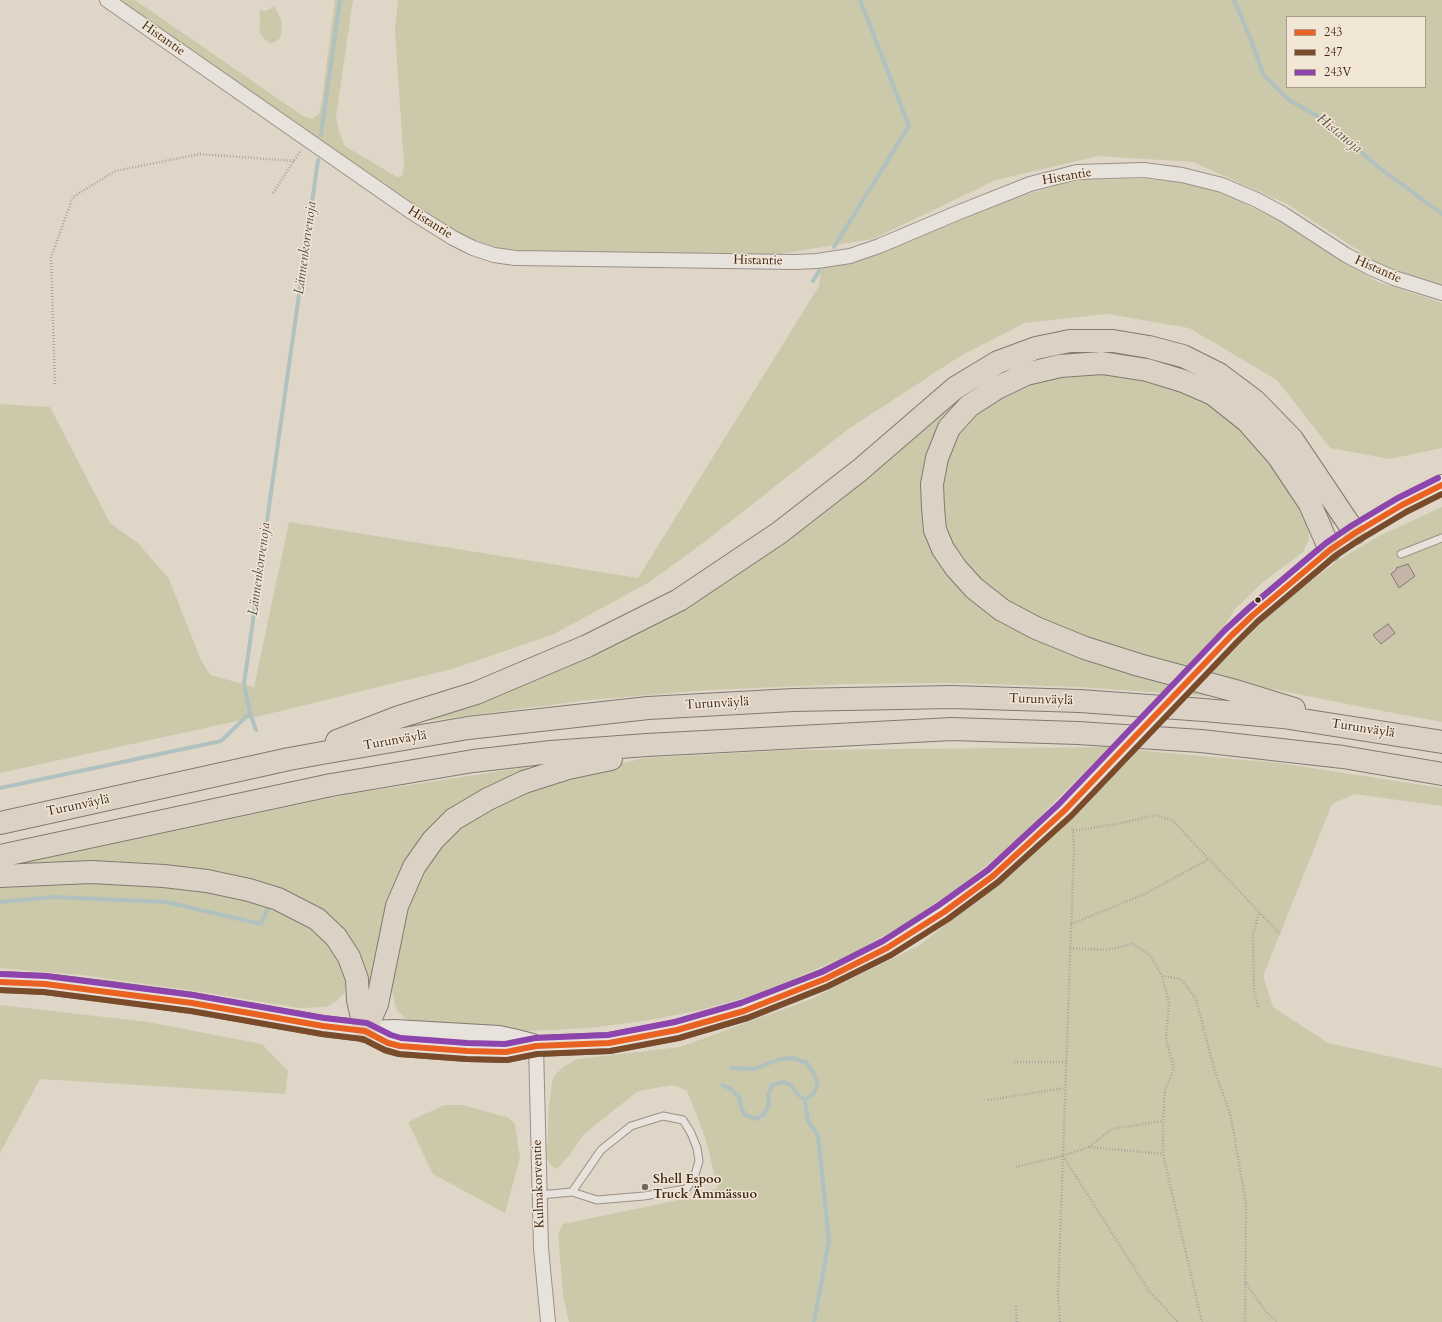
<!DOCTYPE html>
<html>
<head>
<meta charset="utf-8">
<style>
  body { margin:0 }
  #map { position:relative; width:1442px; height:1322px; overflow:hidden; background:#e0d6c8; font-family:Cardo,serif }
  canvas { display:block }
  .legend { position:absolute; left:1286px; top:16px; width:140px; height:72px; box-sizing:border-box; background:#f2e6d4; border:1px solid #aa9a8c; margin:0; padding:5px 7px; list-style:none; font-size:12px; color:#3f2920 }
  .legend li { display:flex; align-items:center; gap:8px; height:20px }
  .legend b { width:20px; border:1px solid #aa9a8c }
</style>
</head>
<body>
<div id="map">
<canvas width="1442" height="1322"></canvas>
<ul class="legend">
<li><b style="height:5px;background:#e96222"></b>243</li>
<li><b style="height:5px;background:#7a4b2a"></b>247</li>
<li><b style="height:5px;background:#8e44ad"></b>243V</li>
</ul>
</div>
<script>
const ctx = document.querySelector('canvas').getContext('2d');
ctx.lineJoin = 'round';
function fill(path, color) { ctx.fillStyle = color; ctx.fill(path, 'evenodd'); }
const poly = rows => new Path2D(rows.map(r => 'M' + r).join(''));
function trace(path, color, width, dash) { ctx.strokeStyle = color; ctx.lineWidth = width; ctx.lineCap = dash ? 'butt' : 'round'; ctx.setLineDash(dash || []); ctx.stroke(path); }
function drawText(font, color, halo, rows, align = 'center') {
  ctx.font = font + ' Cardo,serif'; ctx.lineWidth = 3; ctx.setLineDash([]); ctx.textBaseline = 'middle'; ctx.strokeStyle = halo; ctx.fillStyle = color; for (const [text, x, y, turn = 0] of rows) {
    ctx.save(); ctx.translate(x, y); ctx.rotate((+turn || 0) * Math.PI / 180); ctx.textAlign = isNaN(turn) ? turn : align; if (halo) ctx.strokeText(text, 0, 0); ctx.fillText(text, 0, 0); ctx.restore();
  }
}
fill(poly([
  [115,0,135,0,303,116,312,119,319,114,322,100,335,0,353,0,336,117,339,132,345,146,397,177,402,176,404,165,395,31,398,0,1442,0,1442,284,1384,267,1287,204,1193,162,1098,156,996,180,873,239,773,255,506,251,456,233,408,202],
  [1287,17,1425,17,1425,87,1287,87],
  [274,5,281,20,282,30,280,38,276,42,270,43,266,41,261,35,259,28,260,20,259,10,265,11,270,9],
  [1143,179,1188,183,1223,193,1274,218,1322,249,1376,281,1442,303,1442,448,1390,459,1330,448,1277,380,1189,328,1107,314,1025,323,962,355,847,430,703,543,648,583,552,635,452,669,260,716,0,773,0,404,50,407,110,523,139,544,169,579,201,660,210,675,254,687,289,522,638,578,819,286,821,268,855,262,1021,196,1076,180],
  [1076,348,1160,355,1250,405,1336,523,1334,524,1331,524,1327,522,1288,459,1149,362,981,387,924,491,971,594,1220,697,1078,687,959,683,848,684,709,690,589,700,411,723,658,617,948,400,1011,363],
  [1059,371,1152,377,1224,411,1282,473,1310,526,1308,541,1303,552,1262,583,1235,609,1223,628,1183,670,1091,644,1018,613,975,580,953,554,938,510,945,453,977,406],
  [1442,507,1442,722,1377,710,1207,676,1260,621,1337,561,1379,536],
  [1109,747,1013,844,961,886,906,923,857,951,805,974,754,995,701,1010,644,1021,588,1028,530,1031,423,1026,407,1020,396,1009,392,990,393,976,409,890,434,848,461,824,492,804,562,778,644,758,791,750],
  [1136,750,1279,763,1442,788,1442,806,1354,794,1332,804,1263,976,1273,1007,1328,1043,1442,1068,1442,1322,569,1322,563,1295,558,1234,563,1224,693,1197,718,1188,705,1137,687,1091,673,1085,638,1091,583,1135,568,1157,557,1169,551,1166,547,1158,549,1104,553,1077,564,1066,578,1059,680,1047,809,1000,920,945,1017,867],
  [528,767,528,769,416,849,393,887,383,931,370,1005,363,971,281,892,20,866,19,864,344,795],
  [88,880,218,891,264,902,317,930,333,948,343,967,347,982,345,992,337,1001,326,1007,300,1008,209,993,82,975,0,968,0,885],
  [0,1005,148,1022,262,1044,288,1071,285,1094,40,1079,0,1153],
  [444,1105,463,1105,509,1118,515,1124,520,1158,505,1213,433,1174,408,1122]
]), '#cbc9a9');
trace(poly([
  [1234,0,1251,40,1263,74,1289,100,1323,119,1377,166,1442,214],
  [321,135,340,0],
  [834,247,909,126,860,0],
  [813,281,819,271],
  [250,713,256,730],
  [0,788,221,741,250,713,244,684,318,160],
  [0,902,54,897,166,902,261,924,269,906],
  [731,1068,754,1069,780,1059,793,1058,807,1063,814,1074,818,1084,813,1094,805,1100,808,1121,818,1135,829,1241,814,1322],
  [722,1085,731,1089,739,1097,741,1107,745,1115,756,1119,764,1114,769,1105,768,1096,772,1085,784,1082,791,1085,797,1094,805,1100]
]), '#b0c1bf', 4);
const building = poly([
  [1408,564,1415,576,1399,588,1391,574,1397,569,1396,568,1408,564],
  [1388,624,1395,633,1381,644,1373,635,1388,624]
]);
fill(building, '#c6b4a8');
trace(building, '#827971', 1);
const service = poly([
  [1401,554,1442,538],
  [540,1195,572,1192,601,1150,631,1126,663,1116,683,1120,691,1133,697,1148,699,1161,694,1178,686,1189,644,1196,597,1200,572,1192]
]);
const minor = poly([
  [107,0,410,211,453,238,473,248,494,255,515,258,795,262,817,261,850,256,879,246,957,213,1030,184,1077,172,1144,170,1182,175,1222,185,1257,200,1283,214,1346,255,1371,268,1394,278,1442,293],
  [536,1046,541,1248,548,1322]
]);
const secondary = poly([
  [1231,636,1253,615,1330,550,1355,533,1402,505,1442,485],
  [0,982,45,984,111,992,192,1003,323,1026,365,1031,395,1030,499,1036,513,1039,532,1044],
  [365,1031,388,1043,400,1046,467,1051,506,1052,536,1046,609,1043,677,1030,744,1011,825,979,887,948,944,912,993,876,1065,810,1094,780]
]);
const motorway = poly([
  [1294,709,1232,690,1139,665,1085,648,1036,628,1002,610,974,588,956,568,943,549,935,530,933,508,932,484,937,458,949,428,969,406,997,388,1026,374,1060,366,1102,363,1147,370,1183,381,1213,394,1247,421,1278,456,1310,504,1330,550],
  [337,741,399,717,476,693,587,646,679,600,779,533,860,470,955,388,998,362,1036,348,1070,341,1113,341,1149,347,1183,356,1219,374,1255,401,1292,439,1355,533],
  [0,823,289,759,322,753,468,728,648,708,793,700,952,697,1080,701,1204,710,1283,717,1442,742],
  [0,856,331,785,473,761,551,752,647,745,952,729,1078,733,1201,741,1343,757,1442,774],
  [0,876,91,872,164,876,207,881,249,890,278,899,317,919,336,937,349,957,357,979,358,1000,365,1031],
  [365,1031,377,1004,397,906,414,867,433,840,454,819,488,799,524,782,568,768,611,759]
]);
trace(service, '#999087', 9);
trace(minor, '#999087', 16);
trace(secondary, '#827971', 22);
trace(motorway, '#827971', 24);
trace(poly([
  [273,193,301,150],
  [55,384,51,257,73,197,115,171,200,154,294,161],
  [1073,831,1117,824,1156,815,1172,820,1280,934],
  [1071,924,1145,894,1209,859],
  [1070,948,1107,950,1133,944,1151,956,1162,976,1169,1003,1166,1039,1174,1069,1165,1090,1163,1121,1163,1154,1202,1322],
  [1162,976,1181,979,1196,999,1213,1065,1231,1117,1246,1204,1245,1322],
  [1258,1007,1254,990,1253,935,1259,913],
  [1014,1062,1066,1062],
  [988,1100,1065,1088],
  [1089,1147,1112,1129,1163,1121],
  [1063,1156,1149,1291,1178,1322],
  [1016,1167,1062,1156,1089,1147,1163,1154],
  [1246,1283,1266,1312,1278,1322],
  [1016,1306,1017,1322],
  [1060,1322,1058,1296,1074,847,1073,831,1072,827]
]), '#aaa49e', 2.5, [1, 2]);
trace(service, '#e7e2db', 7);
trace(minor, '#e7e2db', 14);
trace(secondary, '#e7e2db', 20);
trace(motorway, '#dbd2c5', 22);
const secondaryBridge = poly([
  [1094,780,1231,636]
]);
trace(secondaryBridge, '#827971', 22, []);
trace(secondaryBridge, '#e7e2db', 20);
trace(poly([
  [0,982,45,984,192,1003,323,1026,365,1031,388,1043,400,1046,467,1051,506,1052,536,1046,609,1043,677,1030,744,1011,825,979,887,948,944,912,993,876,1065,810,1231,636,1253,615,1330,550,1355,533,1402,505,1442,485]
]), '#e96222', 6);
trace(poly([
  [0,990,44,992,191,1011,322,1034,363,1039,385,1050,399,1054,467,1059,507,1060,537,1054,610,1051,679,1038,747,1018,828,986,891,955,948,919,998,882,1071,816,1237,642,1258,621,1335,556,1359,540,1406,512,1442,494]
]), '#7a4b2a', 6);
trace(poly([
  [0,974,46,976,193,995,324,1018,367,1023,391,1035,401,1038,467,1043,505,1044,535,1038,608,1035,675,1022,741,1003,822,972,883,941,939,905,988,870,1059,804,1225,630,1248,609,1326,543,1351,526,1398,498,1438,478]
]), '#8e44ad', 6);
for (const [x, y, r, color] of [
  [1258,600,3.5,"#3f2920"],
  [645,1187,4,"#77665b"]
]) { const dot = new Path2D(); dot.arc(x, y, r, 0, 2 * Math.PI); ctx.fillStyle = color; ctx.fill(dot); trace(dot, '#f2e6d4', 1.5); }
drawText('13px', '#3f2920', '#f2e6d4', [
  ["Histantie",163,39,35],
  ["Histantie",1067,177,-10],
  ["Histantie",430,223,32],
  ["Histantie",758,261,1],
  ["Histantie",1378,270,24],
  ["Turunväylä",1041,700,2],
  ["Turunväylä",717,704,-3],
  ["Turunväylä",1363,729,9],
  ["Turunväylä",395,741,-10],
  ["Turunväylä",78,806,-12],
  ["Kulmakorventie",539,1184,-92]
]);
drawText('bold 13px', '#3f2920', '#f2e6d4', [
  ["Shell Espoo",653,1180],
  ["Truck Ämmässuo",653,1195]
], 'left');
drawText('italic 14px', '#564d47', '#f2e6d4', [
  ["Histanoja",1339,134,39],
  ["Lännenkorvenoja",306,248,-82],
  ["Lännenkorvenoja",260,569,-82]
]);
</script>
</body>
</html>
